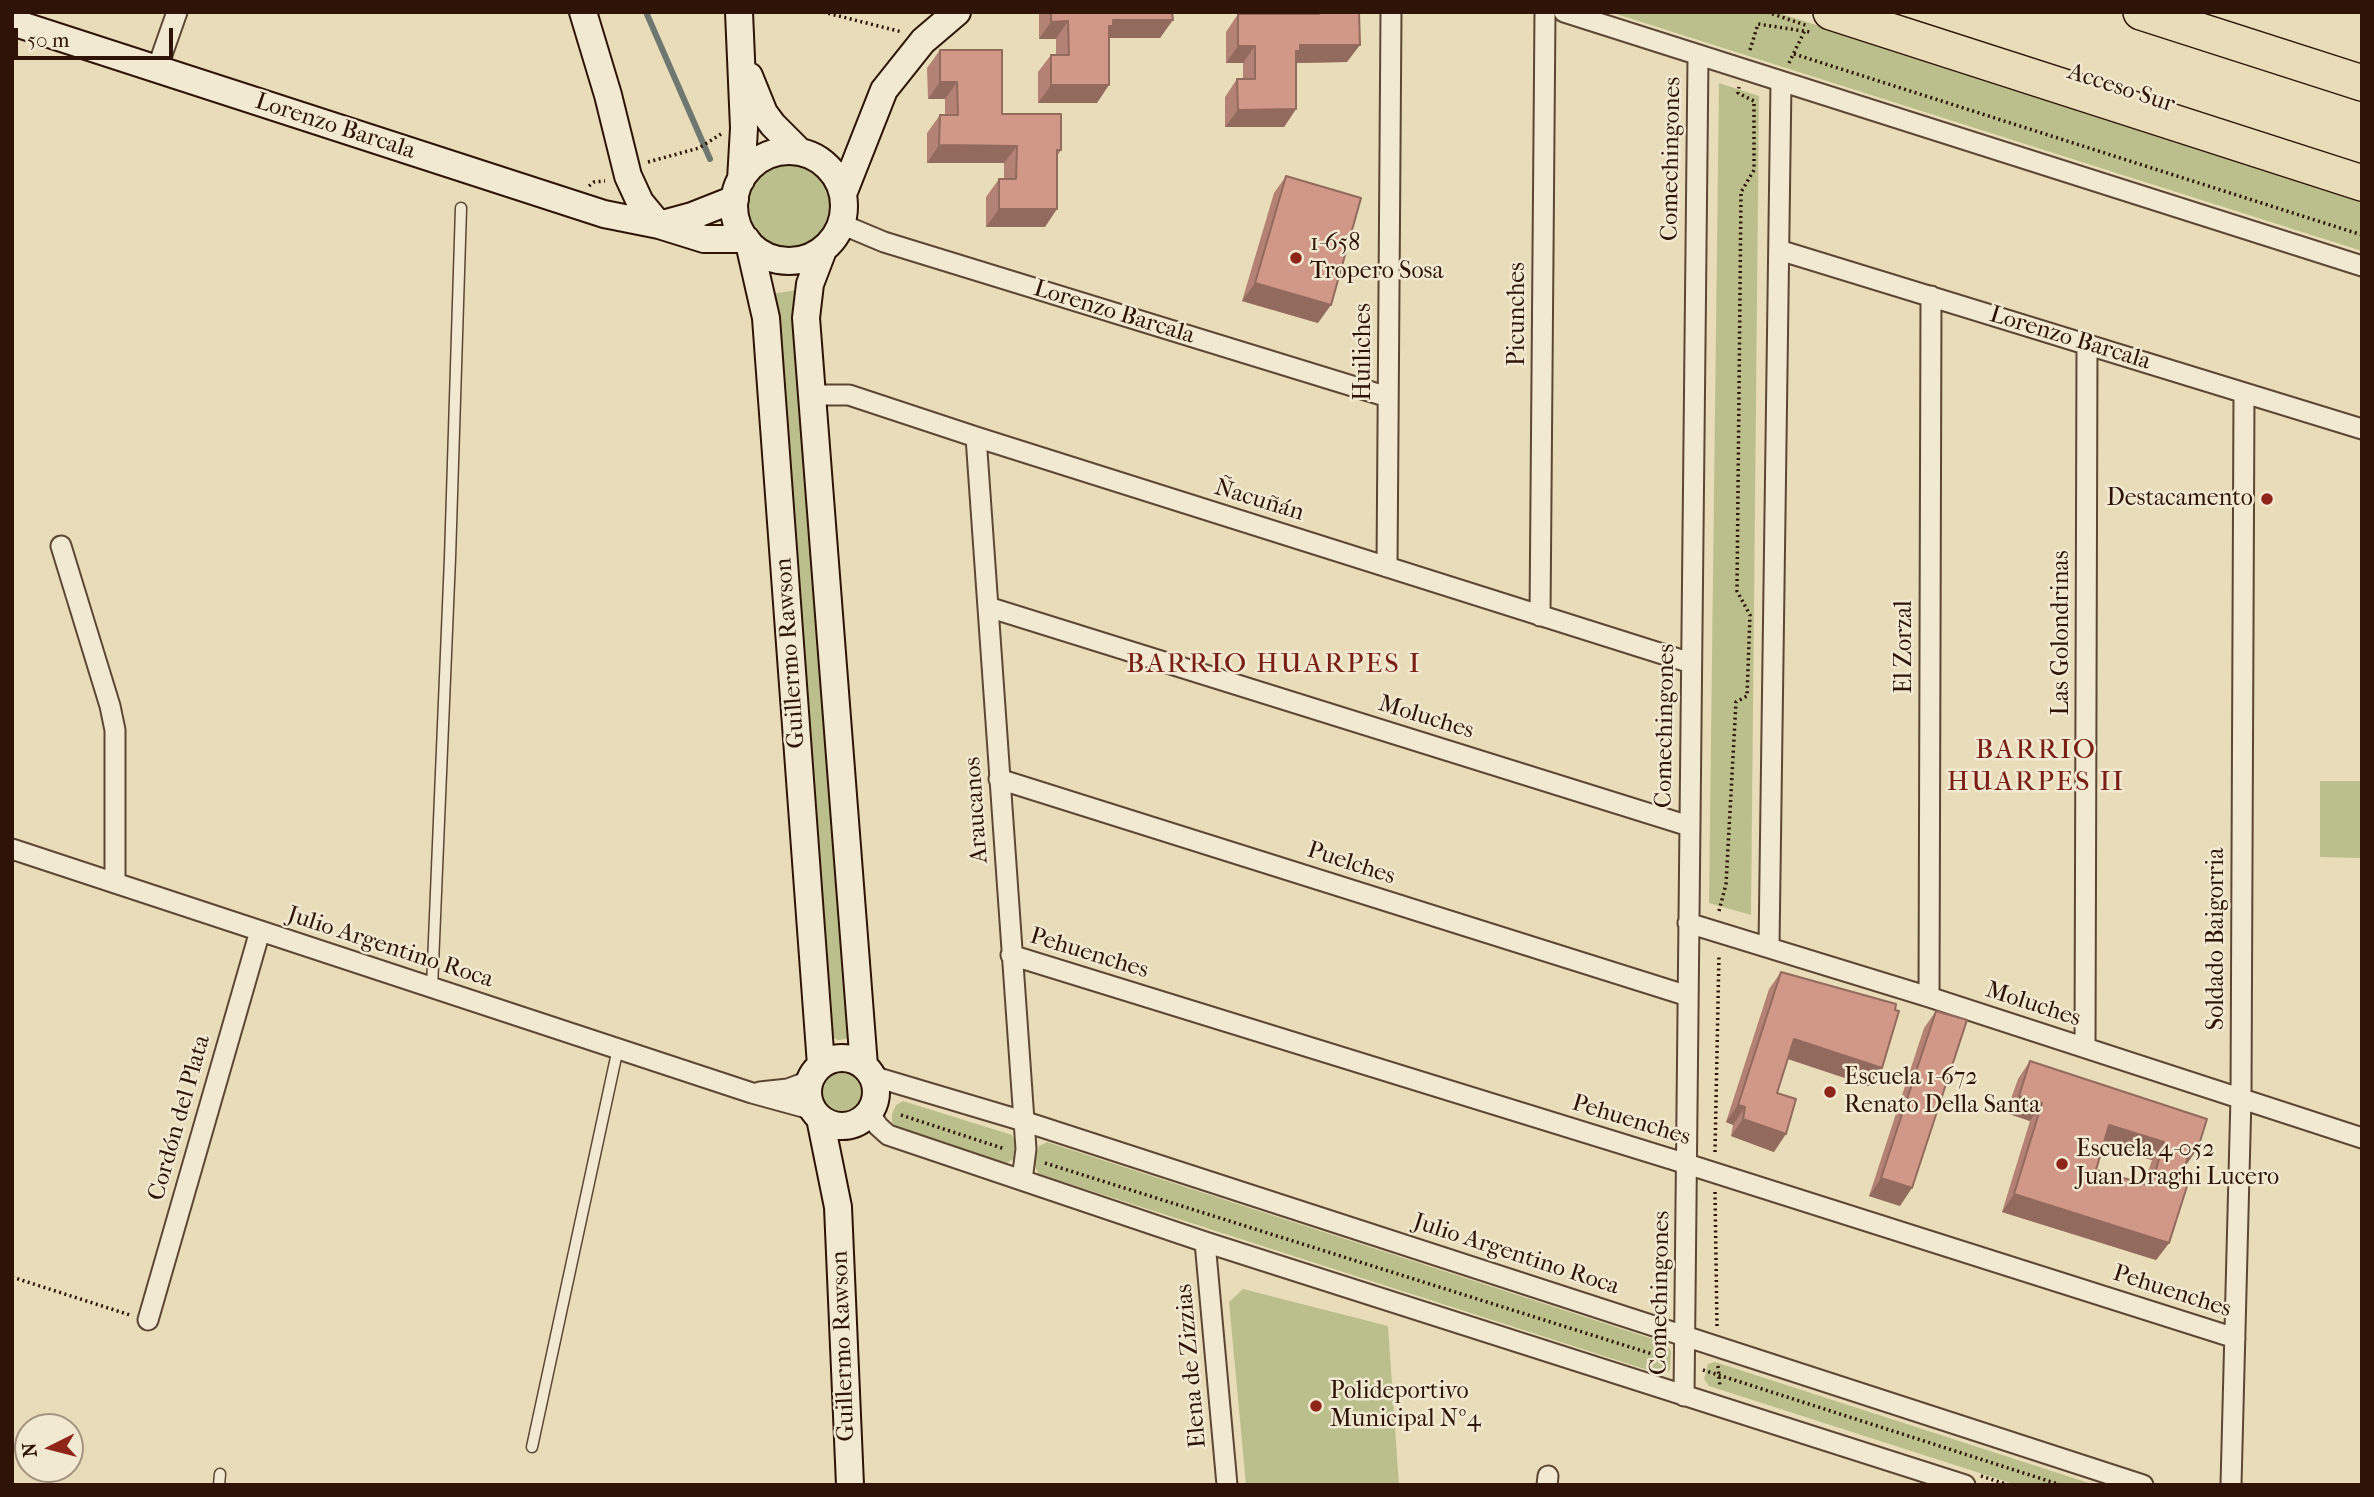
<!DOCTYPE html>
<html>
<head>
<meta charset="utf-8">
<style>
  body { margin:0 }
  #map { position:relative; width:2374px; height:1497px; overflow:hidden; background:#e9ddb9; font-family:"IM FELL French Canon",serif }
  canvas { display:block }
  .frame { position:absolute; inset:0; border:14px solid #2e1306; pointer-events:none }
  .north { position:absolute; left:14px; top:1413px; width:70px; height:70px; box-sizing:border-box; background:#f1e9d2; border:2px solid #a39380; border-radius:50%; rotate:264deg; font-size:19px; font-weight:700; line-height:28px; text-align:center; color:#2e1306 }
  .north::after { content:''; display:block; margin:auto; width:24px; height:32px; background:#8f2418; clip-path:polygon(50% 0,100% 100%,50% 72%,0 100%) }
  .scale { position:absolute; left:14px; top:28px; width:159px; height:32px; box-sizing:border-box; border:4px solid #2e1306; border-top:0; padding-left:9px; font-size:21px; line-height:24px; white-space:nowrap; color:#2e1306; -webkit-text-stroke:5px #f1e9d2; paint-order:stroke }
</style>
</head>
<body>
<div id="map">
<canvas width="2374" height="1497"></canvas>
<div class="frame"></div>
<div class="north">N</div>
<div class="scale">50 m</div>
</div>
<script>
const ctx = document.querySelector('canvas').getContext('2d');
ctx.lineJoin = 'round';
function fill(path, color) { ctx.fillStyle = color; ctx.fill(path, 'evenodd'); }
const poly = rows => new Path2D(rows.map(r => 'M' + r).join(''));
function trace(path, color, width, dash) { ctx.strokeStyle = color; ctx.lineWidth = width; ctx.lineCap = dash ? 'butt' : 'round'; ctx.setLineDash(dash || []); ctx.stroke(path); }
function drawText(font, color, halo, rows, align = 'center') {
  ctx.font = font + ' "IM FELL French Canon",serif'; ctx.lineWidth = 5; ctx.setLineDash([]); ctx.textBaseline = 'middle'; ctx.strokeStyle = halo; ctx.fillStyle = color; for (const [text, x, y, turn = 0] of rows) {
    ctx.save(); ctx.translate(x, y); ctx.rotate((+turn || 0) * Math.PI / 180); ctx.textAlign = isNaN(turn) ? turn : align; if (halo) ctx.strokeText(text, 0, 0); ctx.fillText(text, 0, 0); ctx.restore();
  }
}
fill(poly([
  [1610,12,1776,12,2362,202,2362,251],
  [1719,83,1759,96,1751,915,1709,903],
  '746 206a42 42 0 1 1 84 0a42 42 0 1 1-84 0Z',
  [797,290,849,1035,846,1039,838,1040,830,1036,771,294],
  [2320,781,2362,781,2362,858,2320,857],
  '816 1092a25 25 0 1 1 50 0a25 25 0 1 1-50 0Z',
  [903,1101,1012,1135,1016,1143,1013,1159,1007,1163,897,1129,892,1122,892,1114,896,1105],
  [1047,1142,1665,1343,1671,1351,1670,1370,1663,1375,1039,1174,1034,1165,1039,1146],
  [1243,1289,1388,1326,1399,1485,1246,1485,1229,1302],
  [1715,1362,2095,1485,2017,1485,1709,1386,1704,1379,1708,1364]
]), '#bbbf8c');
trace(poly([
  [646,12,710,159]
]), '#6f7771', 6);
const lane = poly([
  [432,988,450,558,461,208],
  [532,1447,618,1048],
  [219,1485,220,1474]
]);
const street = poly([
  [1564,12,2362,266],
  [157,69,177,12],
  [841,224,884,242,1388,397],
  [1779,250,2362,429],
  [812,395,849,395,976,437,1691,663],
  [976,437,1026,1149,1022,1180],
  [61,546,110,706,115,730,115,883],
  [1387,567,1391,12],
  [988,607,1689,826],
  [1540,616,1545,12],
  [999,779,1688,996],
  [12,849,752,1093,814,1110],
  [1688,923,1929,997,2362,1138],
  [1769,946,1781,82],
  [1011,955,1687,1164,2235,1338],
  [1929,997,1931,296],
  [2085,1047,2087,345],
  [872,1076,1023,1121,2143,1485],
  [760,1092,788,1089,804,1083,812,1077],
  [869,1112,878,1126,888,1135,1205,1242,1965,1485],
  [1205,1242,1227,1485],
  [148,1320,260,931],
  [1684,1396,1698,57],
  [1547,1485,1548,1476],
  [2231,1485,2241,1097,2244,393]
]);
const secondary = poly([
  [583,12,608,95,628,176,640,202,659,225],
  [739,12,744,128,741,180],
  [12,22,604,214,659,225,704,239,746,239],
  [749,76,764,113,773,125,800,152],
  '734 206a55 55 0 1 1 110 0a55 55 0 1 1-110 0Z',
  [843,194,884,90,923,41,957,12],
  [659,225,692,216,735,199],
  [749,243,766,318,821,1065],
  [823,250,810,284,806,318,864,1066],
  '808 1092a34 34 0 1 1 68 0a34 34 0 1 1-68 0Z',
  [820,1118,838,1207,850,1485]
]);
const highway = poly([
  [1831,12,2362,183],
  [2141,12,2362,83]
]);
trace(lane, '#5d4633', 13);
trace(street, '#5d4633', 23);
trace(secondary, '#2e1306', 30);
trace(highway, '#2e1306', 38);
trace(poly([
  [823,12,902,32],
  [1767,12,1808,26],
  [1750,50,1758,24,1810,32],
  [1794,54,2362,235],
  [1789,63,1805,30],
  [648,162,699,148,721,134],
  [589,186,594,182,605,181],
  [1719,911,1726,884,1736,702,1747,696,1750,615,1737,591,1741,192,1754,170,1754,101,1738,93,1739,87],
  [901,1115,1005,1149],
  [1715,1152,1719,954],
  [1045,1163,1665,1358],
  [1715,1192,1717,1327],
  [12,1277,130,1315],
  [1718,1366,1720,1387],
  [1703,1370,2061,1485],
  [1981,1476,2009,1485]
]), '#2e1306', 3.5, [2, 3.5]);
trace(lane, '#f1e9d2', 10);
trace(street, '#f1e9d2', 19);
trace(secondary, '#f1e9d2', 26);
trace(highway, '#e9ddb9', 35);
fill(poly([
  [1039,12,1172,12,1160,38,1109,38,1097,103,1038,103,1038,72,1051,55,1056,55,1056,39,1039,39],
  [1307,12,1359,12,1347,62,1296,63,1296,109,1284,127,1225,127,1225,97,1237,79,1243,79,1243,63,1226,63,1226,32,1238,14,1306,14],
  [940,50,1002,114,1061,150,1057,156,1045,227,986,227,986,197,999,179,1004,179,1004,163,927,163,927,133,940,115,945,115,945,99,928,99,927,68],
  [1286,176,1318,323,1242,301,1274,193],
  [1781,972,1869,1086,1788,1059,1777,1093,1774,1152,1731,1136,1733,1125,1726,1122,1769,989],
  [1936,1011,1900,1206,1869,1196,1924,1028],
  [2030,1061,2198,1148,2185,1166,2169,1243,2156,1260,2002,1212,2030,1121,2006,1113,2018,1079],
  [2103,1145,2152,1160,2144,1184,2096,1170]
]), '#b48274');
fill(poly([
  [1113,20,1173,20,1160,38,1105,38,1097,44],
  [1068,21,1056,39,1039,39,1051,22],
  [1300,45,1360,45,1347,62,1292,63,1283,68],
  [1238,46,1255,46,1243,63,1226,63],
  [940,82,957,82,945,99,928,99],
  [1051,85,1109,85,1097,103,1038,103],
  [1296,109,1284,127,1225,127,1238,110],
  [939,145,1017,146,1004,163,927,163],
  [999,209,1057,209,1045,227,986,227],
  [1255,283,1331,305,1318,323,1242,301],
  [1794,1039,1882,1068,1869,1086,1782,1057],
  [2019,1096,2042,1103,2030,1121,2006,1113],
  [1738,1105,1745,1107,1733,1125,1726,1122],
  [1743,1119,1786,1134,1774,1152,1731,1136],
  [2109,1125,2164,1142,2152,1160,2096,1143],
  [2198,1148,2186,1165,2176,1169,2189,1151],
  [1881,1178,1912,1188,1900,1206,1869,1196],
  [2014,1194,2169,1243,2156,1260,2002,1212]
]), '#926a5e');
const building = poly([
  [1051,12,1172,12,1173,20,1113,20,1113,26,1109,26,1109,85,1051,85,1051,55,1069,55,1068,21,1051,22,1051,12],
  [1319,12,1359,12,1360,45,1300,45,1300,51,1296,51,1296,109,1238,110,1237,79,1255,79,1255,46,1238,46,1238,14,1319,14,1319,12],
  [940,50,1002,50,1002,114,1061,114,1061,150,1057,150,1057,209,999,209,999,179,1016,179,1017,146,939,145,940,115,958,115,957,82,940,82,940,50],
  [1286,176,1361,198,1331,305,1255,283,1286,176],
  [1781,972,1896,1004,1895,1010,1899,1011,1882,1068,1794,1039,1777,1093,1796,1099,1786,1134,1743,1119,1745,1107,1738,1105,1781,972],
  [1936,1011,1967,1020,1912,1188,1881,1178,1936,1011],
  [2030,1061,2207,1119,2198,1148,2189,1151,2184,1172,2189,1180,2169,1243,2014,1194,2042,1103,2019,1096,2030,1061],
  [2109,1125,2164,1142,2151,1186,2096,1170,2109,1125]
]);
fill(building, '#d19787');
trace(building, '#926a5e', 2);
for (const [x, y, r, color] of [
  [1296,258,7,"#8f2418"],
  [2267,499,7,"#8f2418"],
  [1830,1092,7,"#8f2418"],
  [2062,1164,7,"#8f2418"],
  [1316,1406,7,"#8f2418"]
]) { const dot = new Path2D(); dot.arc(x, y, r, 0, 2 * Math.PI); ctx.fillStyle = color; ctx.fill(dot); trace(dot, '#f1e9d2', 2.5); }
drawText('24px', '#2e1306', '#f1e9d2', [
  ["Acceso Sur",2121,89,18],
  ["Lorenzo Barcala",335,127,18],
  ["Comechingones",1672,159,-89],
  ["Lorenzo Barcala",1114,313,17],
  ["Picunches",1518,314,-90],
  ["Lorenzo Barcala",2070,339,17],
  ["Huiliches",1364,352,-90],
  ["Ñacuñán",1259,501,17],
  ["Las Golondrinas",2062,633,-90],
  ["El Zorzal",1905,647,-90],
  ["Guillermo Rawson",791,653,-94],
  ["Moluches",1426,718,17],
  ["Comechingones",1666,726,-89],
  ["Araucanos",977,810,-94],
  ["Puelches",1351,864,18],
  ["Soldado Baigorria",2217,939,-90],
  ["Julio Argentino Roca",390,948,18],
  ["Pehuenches",1089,954,17],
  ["Moluches",2033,1005,18],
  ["Cordón del Plata",180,1118,-74],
  ["Pehuenches",1631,1121,17],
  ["Julio Argentino Roca",1516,1255,18],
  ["Pehuenches",2172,1292,18],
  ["Comechingones",1661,1293,-89],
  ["Guillermo Rawson",844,1346,-92],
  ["Elena de Zizzias",1192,1366,-95]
]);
drawText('24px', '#2e1306', '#f1e9d2', [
  ["1-658",1310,244],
  ["Tropero Sosa",1310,272],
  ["Destacamento",2253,499,"right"],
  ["Escuela 1-672",1844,1078],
  ["Renato Della Santa",1844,1106],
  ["Escuela 4-052",2076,1150],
  ["Juan Draghi Lucero",2076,1178],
  ["Polideportivo",1330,1392],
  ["Municipal Nº4",1330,1420]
], 'left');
ctx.letterSpacing = '2px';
drawText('28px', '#7a1f14', '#f1e9d2', [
  ["BARRIO HUARPES I",1274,665],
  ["BARRIO",2036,751],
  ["HUARPES II",2036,783]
]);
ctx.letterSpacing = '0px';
</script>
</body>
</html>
